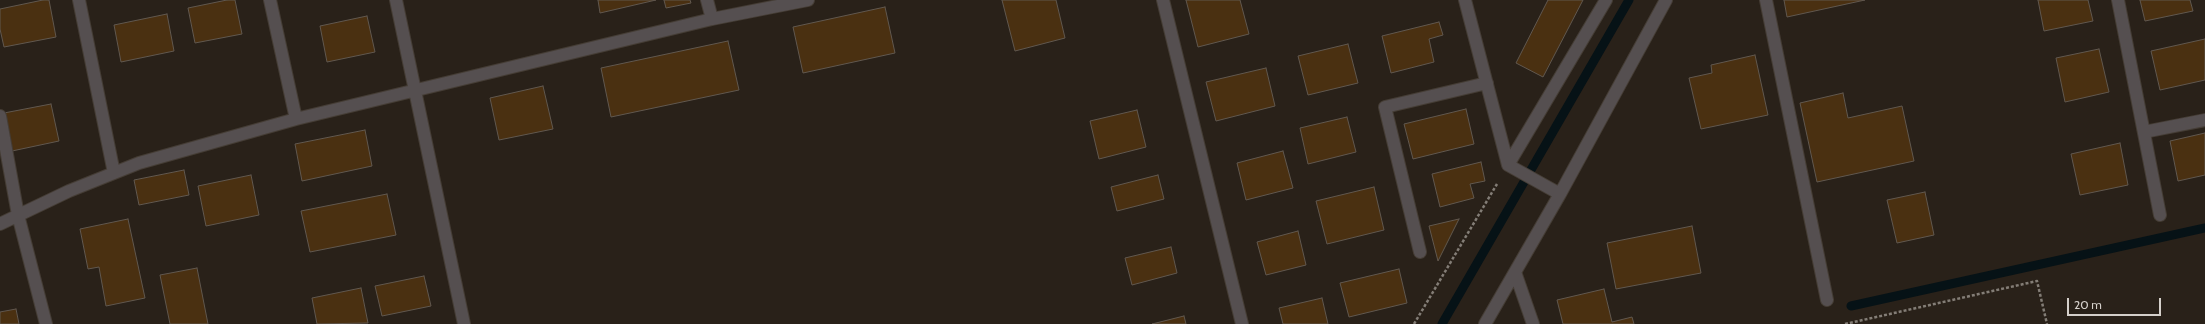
<!DOCTYPE html>
<html>
<head>
<meta charset="utf-8">
<style>
  body { margin:0 }
  #map { position:relative; width:2205px; height:324px; overflow:hidden; background:#292119; font-family:Cabin,sans-serif }
  canvas { display:block }
  .scale { position:absolute; left:2067px; top:298px; width:94px; height:18px; box-sizing:border-box; border:2px solid #d5d0cb; border-top:0; padding-left:5px; font-size:12px; line-height:14px; white-space:nowrap; color:#d5d0cb; -webkit-text-stroke:3px #292119; paint-order:stroke }
</style>
</head>
<body>
<div id="map">
<canvas width="2205" height="324"></canvas>
<div class="scale">20 m</div>
</div>
<script>
const ctx = document.querySelector('canvas').getContext('2d');
ctx.lineJoin = 'round';
const poly = rows => new Path2D(rows.map(r => 'M' + r).join(''));
function trace(path, color, width, dash) { ctx.strokeStyle = color; ctx.lineWidth = width; ctx.lineCap = dash ? 'butt' : 'round'; ctx.setLineDash(dash || []); ctx.stroke(path); }
function fill(path, color) { ctx.fillStyle = color; ctx.fill(path, 'evenodd'); }
trace(poly([
  [1851,306,2205,228],
  [1442,324,1629,0]
]), '#061216', 9);
const building = poly([
  [43,0,49,0,56,37,4,47,0,29,0,9,43,0],
  [227,0,235,0,242,34,195,43,188,8,227,0],
  [598,0,656,0,600,13,598,0],
  [664,0,690,0,691,3,666,8,664,0],
  [1002,0,1056,0,1065,38,1015,51,1002,0],
  [1186,0,1240,0,1249,34,1198,47,1186,0],
  [1548,0,1583,0,1543,77,1516,63,1548,0],
  [1784,0,1865,0,1787,17,1784,0],
  [2038,0,2088,0,2093,21,2044,31,2038,0],
  [2140,0,2190,0,2193,11,2145,21,2140,0],
  [885,7,895,53,803,73,793,27,885,7],
  [167,14,174,51,121,62,114,25,167,14],
  [367,16,375,52,327,62,320,26,367,16],
  [1439,22,1443,35,1429,39,1434,62,1391,73,1382,36,1439,22],
  [2205,39,2205,80,2160,90,2151,51,2205,39],
  [728,41,739,90,611,117,601,68,728,41],
  [1348,44,1358,83,1308,95,1298,56,1348,44],
  [2099,49,2109,92,2065,102,2056,58,2099,49],
  [1755,55,1768,115,1701,129,1689,78,1712,73,1711,65,1755,55],
  [1266,68,1275,106,1216,121,1206,82,1266,68],
  [543,86,553,129,499,140,490,98,543,86],
  [1843,93,1848,118,1902,106,1914,161,1817,182,1800,103,1843,93],
  [51,104,59,141,12,151,4,113,51,104],
  [1466,109,1474,144,1413,159,1404,124,1466,109],
  [1137,110,1146,147,1099,159,1090,121,1137,110],
  [1347,117,1356,152,1308,164,1300,128,1347,117],
  [365,130,372,166,302,181,295,144,365,130],
  [2205,133,2205,175,2178,181,2170,141,2205,133],
  [2120,143,2128,185,2080,195,2071,154,2120,143],
  [1283,151,1293,188,1246,200,1237,163,1283,151],
  [1481,162,1485,181,1470,184,1474,198,1440,207,1432,174,1481,162],
  [184,170,189,195,139,205,134,180,184,170],
  [251,175,259,215,206,226,198,186,251,175],
  [1158,175,1164,199,1117,211,1111,187,1158,175],
  [1374,187,1384,230,1327,244,1316,201,1374,187],
  [1925,192,1934,235,1897,243,1887,200,1925,192],
  [387,194,396,235,310,252,301,211,387,194],
  [128,219,145,298,106,306,99,267,88,269,80,229,128,219],
  [1459,219,1438,261,1429,226,1459,219],
  [1692,226,1701,273,1616,289,1607,243,1692,226],
  [1298,231,1306,265,1266,275,1257,242,1298,231],
  [1171,247,1177,273,1132,285,1125,258,1171,247],
  [197,268,208,324,170,324,160,275,197,268],
  [1399,269,1407,303,1349,317,1340,283,1399,269],
  [424,276,431,306,382,316,375,286,424,276],
  [361,288,368,323,317,324,312,298,361,288],
  [1604,289,1612,322,1632,317,1634,324,1563,324,1557,300,1604,289],
  [1322,298,1328,324,1283,324,1279,308,1322,298],
  [16,309,19,324,0,324,0,312,16,309],
  [1184,316,1186,324,1152,324,1184,316]
]);
fill(building, '#4a3011');
trace(building, '#61584f', 1);
const minor = poly([
  [79,0,114,173],
  [270,0,296,119],
  [396,0,464,324],
  [707,0,712,19],
  [1163,0,1242,324],
  [1465,0,1508,165,1560,194],
  [1766,0,1827,300],
  [2118,0,2160,215],
  [0,116,18,215,46,324],
  [2144,132,2205,120],
  [1508,165,1606,0],
  [0,224,69,191,139,163,296,119,712,19,808,0],
  [1420,252,1385,107,1487,83],
  [1515,272,1533,324],
  [1485,324,1560,194,1666,0]
]);
trace(minor, '#453d35', 14);
trace(poly([
  [1414,324,1497,184],
  [1845,324,2037,281,2047,324]
]), '#837d76', 2.5, [3, 2]);
trace(minor, '#554f50', 12);
</script>
</body>
</html>
